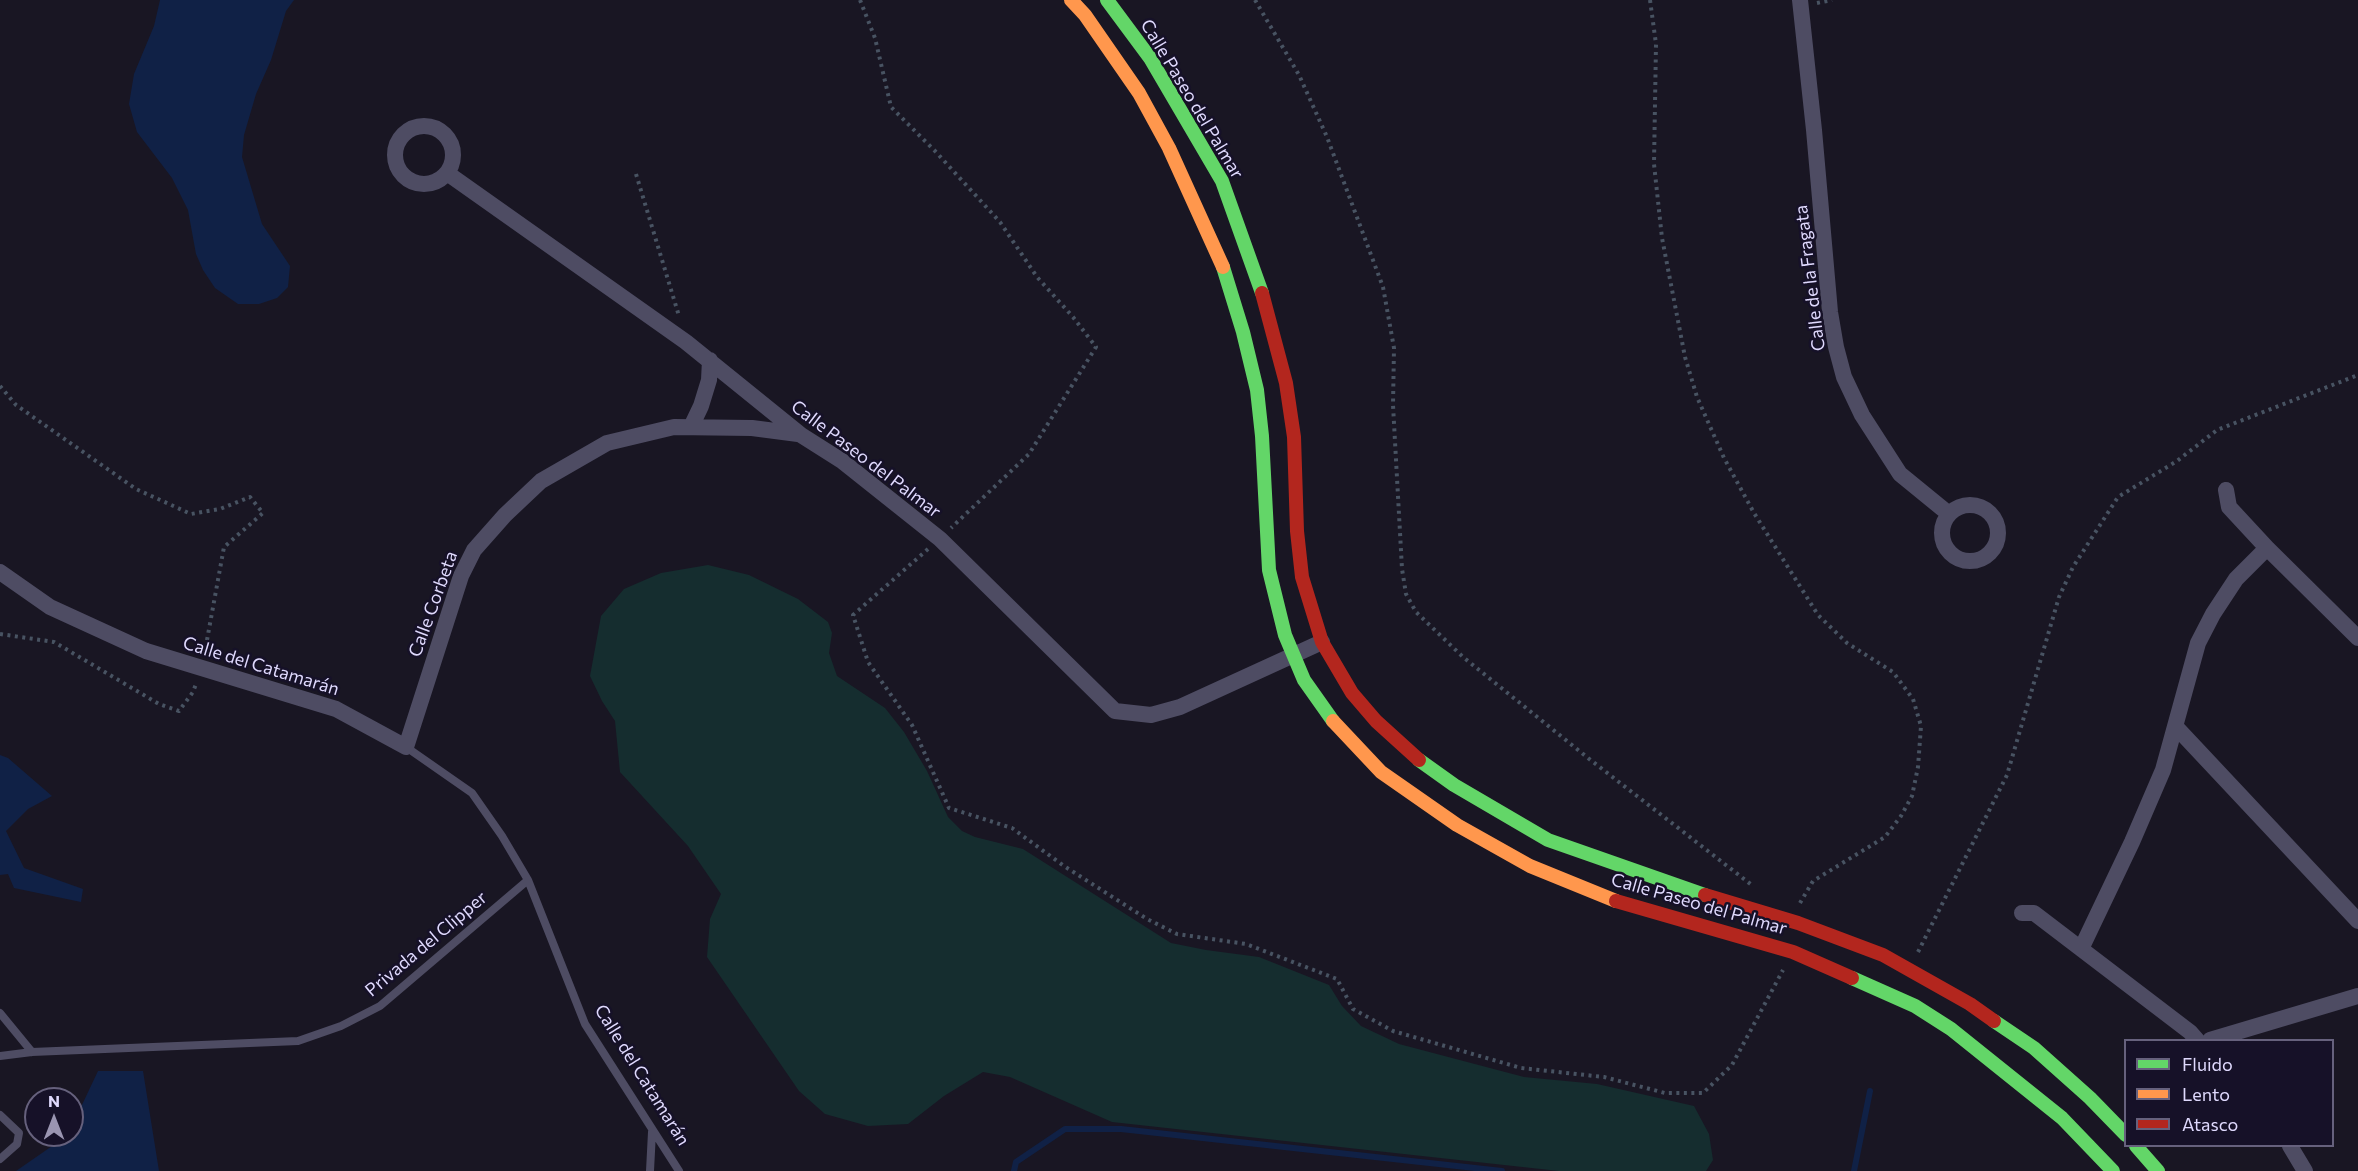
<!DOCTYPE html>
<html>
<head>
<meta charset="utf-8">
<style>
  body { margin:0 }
  #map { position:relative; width:2358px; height:1171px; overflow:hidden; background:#191623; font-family:Commissioner,sans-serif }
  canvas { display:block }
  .legend { position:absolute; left:2124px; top:1039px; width:210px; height:108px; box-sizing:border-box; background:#161128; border:2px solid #66617d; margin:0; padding:8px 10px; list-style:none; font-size:18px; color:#dfd9fd }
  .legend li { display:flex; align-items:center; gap:12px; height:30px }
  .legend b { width:30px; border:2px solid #66617d }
  .north { position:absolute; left:24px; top:1087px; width:60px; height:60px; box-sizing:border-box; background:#161128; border:2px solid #66617d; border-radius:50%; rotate:0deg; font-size:16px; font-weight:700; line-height:24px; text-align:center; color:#dfd9fd }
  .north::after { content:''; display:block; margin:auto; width:21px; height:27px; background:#9a95b1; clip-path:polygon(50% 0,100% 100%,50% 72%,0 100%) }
</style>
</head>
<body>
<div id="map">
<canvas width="2358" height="1171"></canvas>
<ul class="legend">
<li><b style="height:8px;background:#63d668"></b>Fluido</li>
<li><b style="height:8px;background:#ff974d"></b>Lento</li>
<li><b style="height:8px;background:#b3261e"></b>Atasco</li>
</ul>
<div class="north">N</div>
</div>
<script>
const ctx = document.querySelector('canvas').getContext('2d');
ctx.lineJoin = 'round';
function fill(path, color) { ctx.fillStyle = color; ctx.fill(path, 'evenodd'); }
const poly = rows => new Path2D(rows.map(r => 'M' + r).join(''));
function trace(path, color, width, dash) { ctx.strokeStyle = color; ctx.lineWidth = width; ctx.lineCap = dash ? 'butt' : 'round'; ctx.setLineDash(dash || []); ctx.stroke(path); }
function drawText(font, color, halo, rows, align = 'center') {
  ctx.font = font + ' Commissioner,sans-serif'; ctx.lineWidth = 5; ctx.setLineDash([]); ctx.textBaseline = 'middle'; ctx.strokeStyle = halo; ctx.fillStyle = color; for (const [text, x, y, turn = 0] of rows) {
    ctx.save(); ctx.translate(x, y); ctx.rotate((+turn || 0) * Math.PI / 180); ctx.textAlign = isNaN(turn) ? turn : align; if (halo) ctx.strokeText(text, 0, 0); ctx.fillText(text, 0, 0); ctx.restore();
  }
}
fill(poly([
  [708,565,749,575,798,599,828,622,832,633,829,653,837,676,885,708,904,732,927,771,948,817,962,831,975,837,1023,849,1171,943,1206,950,1259,957,1329,985,1342,1006,1361,1026,1399,1044,1524,1077,1597,1084,1694,1106,1709,1134,1713,1160,1706,1171,1559,1171,1112,1122,1010,1077,983,1072,944,1096,908,1124,868,1126,825,1114,799,1091,707,957,710,919,721,894,688,846,620,772,615,721,602,701,590,676,601,616,624,589,661,573]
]), '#152d2f');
fill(poly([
  [160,0,294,0,286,11,271,60,256,94,244,135,242,157,262,224,290,266,288,287,277,298,259,304,238,304,215,288,203,270,196,254,188,210,172,178,137,132,129,104,134,74,154,26],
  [0,755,8,758,52,796,28,809,6,831,24,868,83,889,81,902,14,888,8,874,0,875],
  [98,1071,143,1071,159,1171,16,1171,68,1135,72,1135,72,1126]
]), '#102146');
trace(poly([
  [1014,1171,1016,1162,1065,1129,1121,1129,1502,1171],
  [1854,1171,1870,1091]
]), '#102146', 6);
trace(poly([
  [860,0,875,38,891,107,935,151,1000,222,1037,277,1073,317,1096,347,1029,454,951,528],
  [1255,0,1299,75,1327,137,1383,287,1394,348,1393,405,1402,569,1406,594,1416,612,1463,657,1588,758,1753,886],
  [1650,0,1656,44,1654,164,1662,238,1685,357,1697,397,1724,458,1754,513,1818,615,1847,643,1893,672,1913,699,1921,726,1918,767,1912,796,1901,816,1885,837,1813,881,1800,903],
  [1817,3,1832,0],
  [636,174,679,316],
  [0,386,16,405,136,489,191,514,220,509,250,497,263,513,224,547,205,651],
  [928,549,853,615,868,662,912,725,949,808,1012,828,1064,866,1147,919,1177,934,1246,944,1337,979,1353,1009,1393,1031,1521,1068,1604,1077,1665,1093,1703,1093,1732,1065,1783,970],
  [0,634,54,642,159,704,179,711,193,692,196,684],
  [1918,952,2007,775,2059,597,2073,567,2118,497,2177,461,2217,430,2358,375]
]), '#485362', 4, [3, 4.5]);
trace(poly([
  [406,747,472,793,502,836,528,880,585,1024,679,1171],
  [0,1013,32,1052],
  [0,1056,32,1052,298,1041,341,1026,380,1006,528,880],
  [0,1115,19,1133,17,1144,0,1159],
  [650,1171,652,1132]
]), '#4e4c63', 8);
trace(poly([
  [1800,0,1814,130,1830,312,1836,347,1844,377,1862,415,1900,474,1949,514],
  '395 155a29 29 0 1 1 58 0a29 29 0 1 1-58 0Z',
  [447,173,686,342,801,435,842,461,940,539,1115,711,1151,715,1180,707,1322,642],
  [691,427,701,406,709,380,710,360],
  [2226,490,2229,507,2267,548,2358,638],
  '1942 533a28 28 0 1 1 56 0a28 28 0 1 1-56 0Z',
  [0,572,50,607,146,651,336,709,406,747,461,576,474,550,505,515,541,481,607,443,674,427,752,428,798,434],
  [2176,727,2358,921],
  [2022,913,2034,913,2190,1032,2197,1040],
  [2081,949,2132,842,2163,770,2198,643,2213,614,2236,579,2267,548],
  [2210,1040,2358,996],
  [2290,1146,2305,1171]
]), '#4e4c63', 16);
trace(poly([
  [1107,0,1150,58,1222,181,1262,293],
  [1223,267,1243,332,1257,390,1262,436,1269,570,1285,635,1304,680,1333,721],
  [1419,760,1454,785,1548,840,1705,895],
  [1852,978,1915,1006,1951,1029,2062,1118,2113,1171],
  [1994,1021,2034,1048,2090,1098,2126,1135],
  [2136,1146,2158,1171]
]), '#63d668', 14);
trace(poly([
  [1071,0,1085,15,1139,93,1169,148,1223,267],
  [1333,721,1381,772,1457,825,1530,866,1616,901]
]), '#ff974d', 14);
trace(poly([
  [1262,293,1286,383,1294,437,1297,531,1302,577,1322,642,1352,693,1376,721,1419,760],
  [1705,895,1798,923,1883,955,1970,1004,1994,1021],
  [1616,901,1793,952,1852,978]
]), '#b3261e', 14);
drawText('18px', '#dfd9fd', '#161128', [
  ["Calle Paseo del Palmar",1192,99,59],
  ["Calle de la Fragata",1810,278,-97],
  ["Calle Paseo del Palmar",866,459,37],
  ["Calle Corbeta",433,604,-70],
  ["Calle del Catamarán",261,666,17],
  ["Calle Paseo del Palmar",1699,904,16],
  ["Privada del Clipper",426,944,-40],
  ["Calle del Catamarán",642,1075,58]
]);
</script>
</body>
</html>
